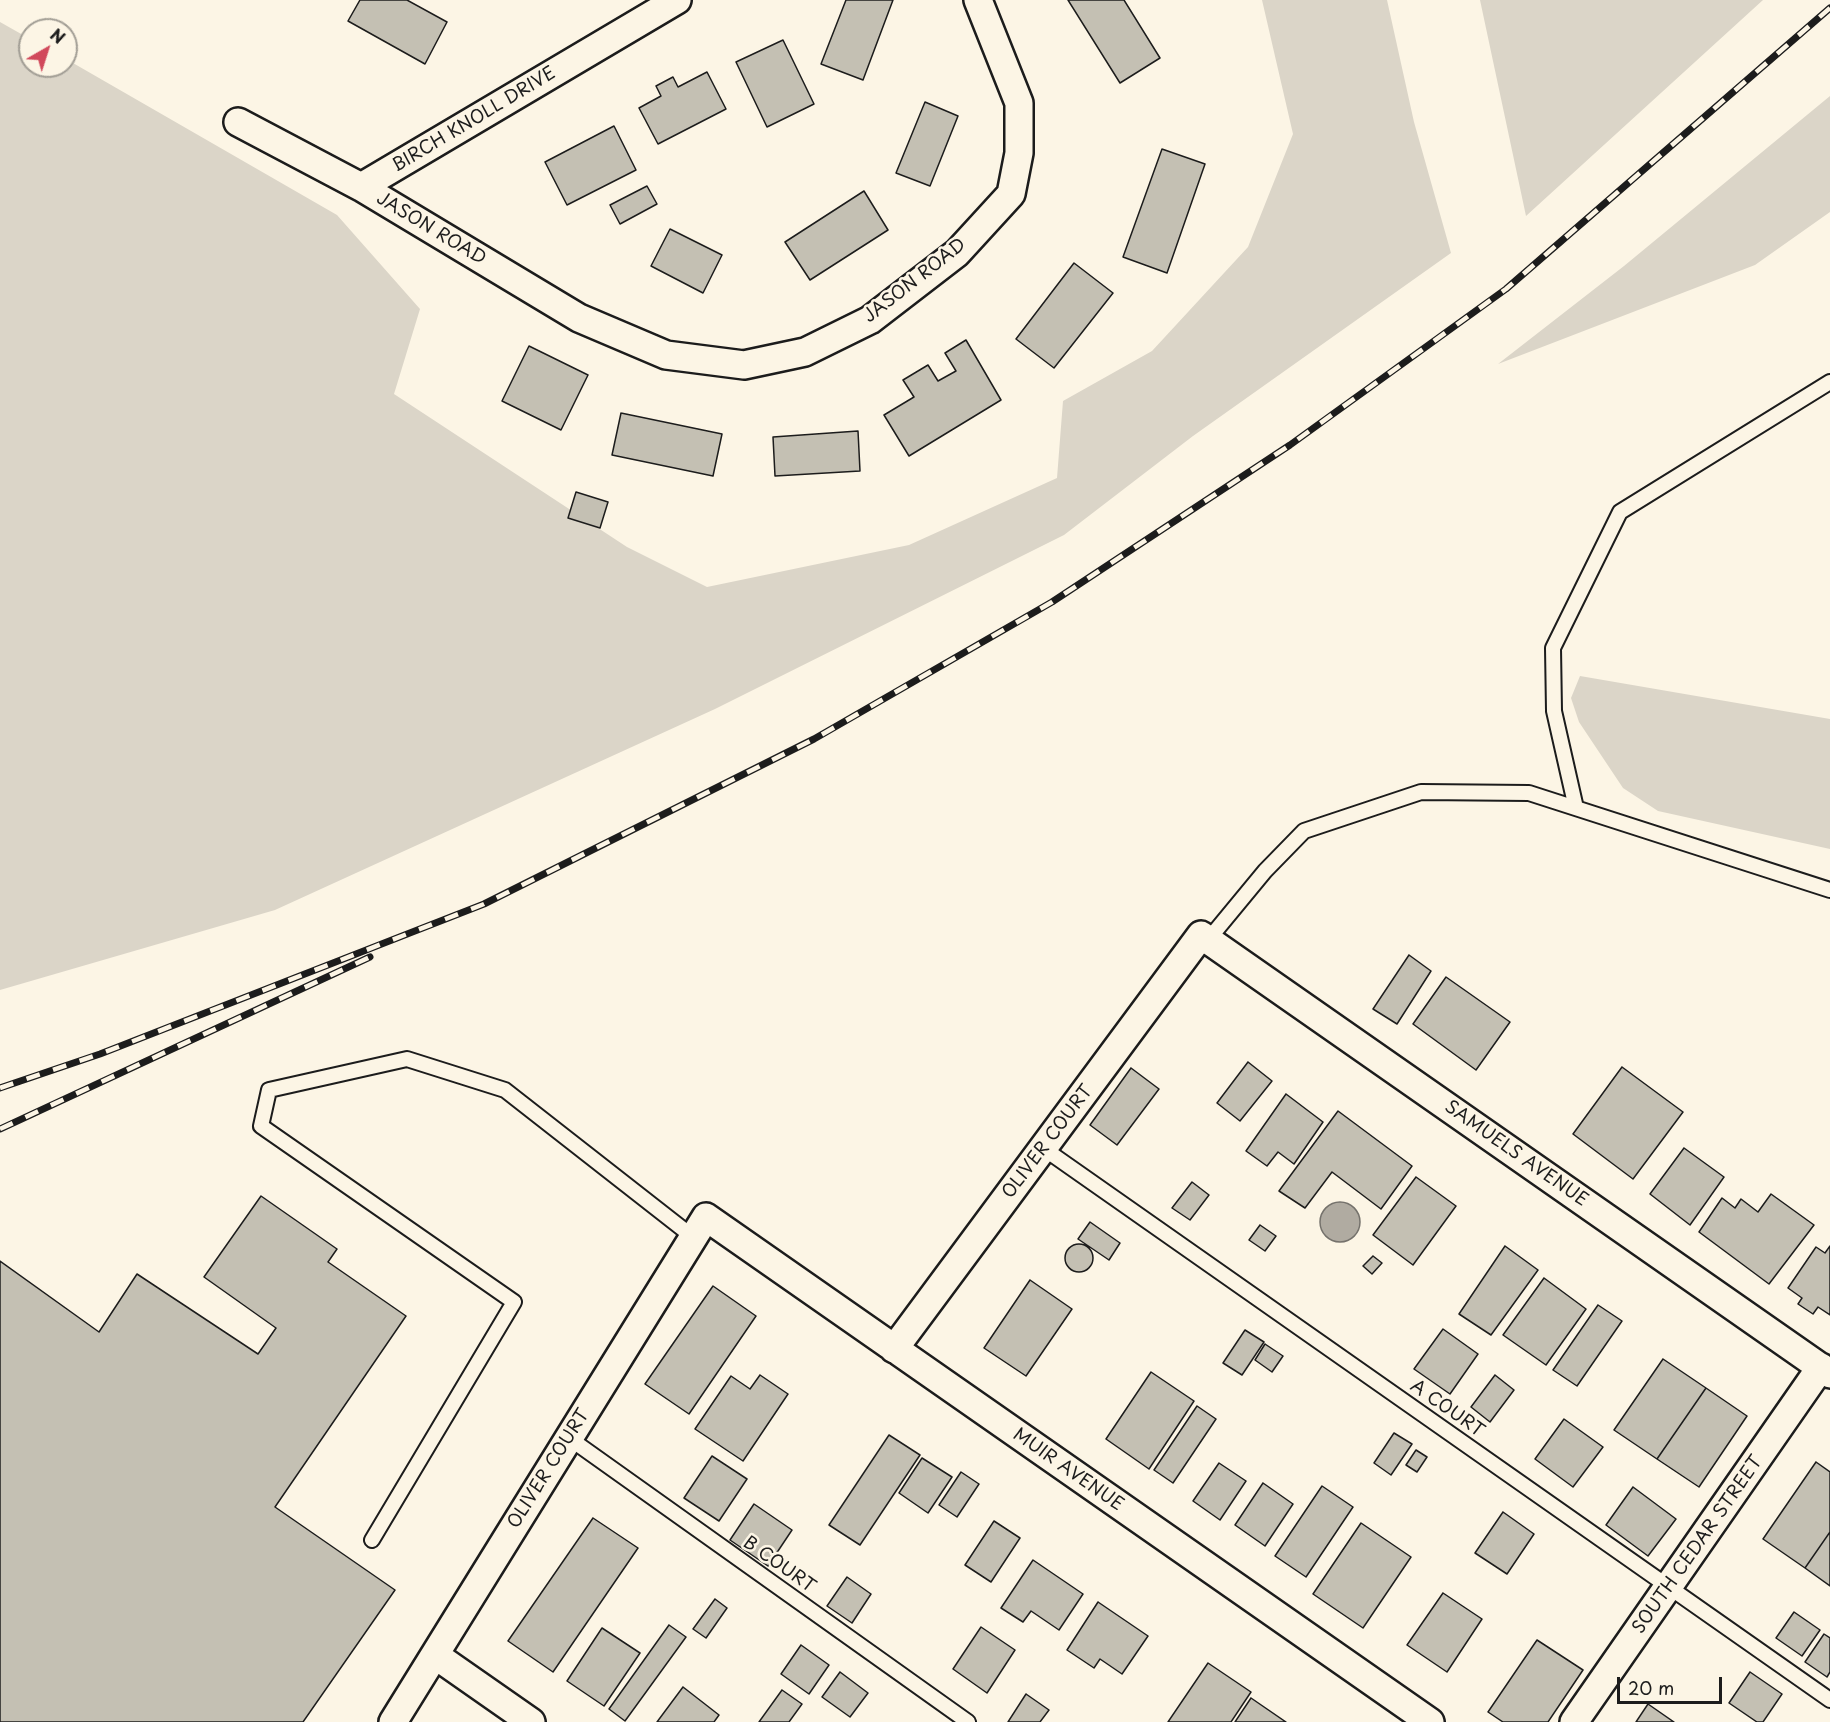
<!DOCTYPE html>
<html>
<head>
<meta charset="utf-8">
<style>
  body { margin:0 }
  #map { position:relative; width:1830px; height:1722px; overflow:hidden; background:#fcf5e5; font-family:"Playpen Sans",sans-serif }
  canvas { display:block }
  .north { position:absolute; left:18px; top:18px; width:60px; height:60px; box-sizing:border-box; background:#fcf5e5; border:2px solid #a29e95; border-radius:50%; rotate:39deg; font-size:16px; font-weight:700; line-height:24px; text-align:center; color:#1c1c1c }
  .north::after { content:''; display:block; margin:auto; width:21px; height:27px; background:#d1495b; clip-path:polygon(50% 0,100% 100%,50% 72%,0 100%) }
  .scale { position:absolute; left:1617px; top:1677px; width:105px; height:27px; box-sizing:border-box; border:3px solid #1c1c1c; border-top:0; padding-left:8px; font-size:18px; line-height:21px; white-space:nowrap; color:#1c1c1c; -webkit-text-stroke:4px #fcf5e5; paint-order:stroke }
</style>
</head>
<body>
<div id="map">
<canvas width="1830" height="1722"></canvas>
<div class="north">N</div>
<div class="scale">20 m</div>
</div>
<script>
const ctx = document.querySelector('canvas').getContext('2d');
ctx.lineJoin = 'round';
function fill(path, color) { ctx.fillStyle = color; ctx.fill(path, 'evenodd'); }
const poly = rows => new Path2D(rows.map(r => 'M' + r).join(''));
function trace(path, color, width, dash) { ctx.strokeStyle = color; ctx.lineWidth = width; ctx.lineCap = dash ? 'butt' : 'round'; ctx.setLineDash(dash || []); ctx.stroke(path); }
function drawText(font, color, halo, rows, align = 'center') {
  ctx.font = font + ' "Playpen Sans",sans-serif'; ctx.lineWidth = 5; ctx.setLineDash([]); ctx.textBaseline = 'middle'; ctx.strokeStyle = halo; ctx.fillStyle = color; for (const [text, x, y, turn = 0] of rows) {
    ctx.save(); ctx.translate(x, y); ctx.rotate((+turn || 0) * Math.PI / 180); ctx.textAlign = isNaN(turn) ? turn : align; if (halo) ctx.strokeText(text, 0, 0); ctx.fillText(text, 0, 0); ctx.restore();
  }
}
fill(poly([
  [1262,0,1387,0,1414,122,1451,253,1193,436,1064,535,715,709,275,910,0,990,0,22,30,39,30,66,66,66,66,59,337,215,420,309,394,394,627,547,707,587,909,545,1057,478,1063,401,1152,351,1248,247,1293,134],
  [1480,0,1763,0,1526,216],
  [1830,96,1830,212,1755,265,1498,364,1624,266],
  [1580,676,1830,719,1830,849,1658,811,1623,788,1579,722,1571,698]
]), '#dbd5c8');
const water = poly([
  '1320 1222a20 20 0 1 1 40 0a20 20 0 1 1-40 0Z'
]);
fill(water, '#b0aba1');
trace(water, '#75726c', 1.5);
const building = poly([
  [360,0,407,0,447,22,425,64,348,21,360,0],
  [846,0,893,0,863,80,821,64,846,0],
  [1068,0,1124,0,1160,58,1120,83,1068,0],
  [783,40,814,104,767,127,736,62,783,40],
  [707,72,726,109,658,144,639,108,661,96,656,86,673,77,678,87,707,72],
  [925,102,958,116,930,186,896,173,925,102],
  [614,126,636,170,567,205,545,162,614,126],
  [1162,149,1205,164,1167,273,1123,257,1162,149],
  [647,186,657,204,620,224,610,205,647,186],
  [864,191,888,230,810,280,785,242,864,191],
  [670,229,722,255,703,293,651,266,670,229],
  [1074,263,1113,293,1054,368,1016,339,1074,263],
  [966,340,1001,400,909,456,884,415,914,397,903,380,928,365,938,381,956,371,945,353,966,340],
  [529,346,588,375,561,430,502,401,529,346],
  [621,413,722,434,713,476,612,455,621,413],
  [858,431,860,471,775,476,773,437,858,431],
  [576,492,608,502,600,528,568,518,576,492],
  [1409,955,1431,971,1397,1024,1373,1009,1409,955],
  [1446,977,1510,1022,1476,1070,1413,1024,1446,977],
  [1248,1062,1272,1081,1240,1121,1217,1103,1248,1062],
  [1622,1067,1683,1112,1633,1179,1573,1134,1622,1067],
  [1131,1068,1159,1089,1117,1145,1090,1125,1131,1068],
  [1286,1094,1323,1122,1294,1164,1278,1152,1267,1166,1246,1151,1286,1094],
  [1338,1111,1412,1166,1381,1209,1332,1172,1305,1208,1279,1191,1338,1111],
  [1684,1148,1724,1177,1690,1225,1650,1194,1684,1148],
  [1416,1177,1456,1206,1413,1265,1373,1235,1416,1177],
  [1192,1182,1209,1195,1190,1220,1172,1208,1192,1182],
  [1771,1194,1814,1225,1769,1284,1699,1232,1722,1198,1735,1208,1741,1199,1758,1212,1771,1194],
  [261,1196,337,1249,328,1262,406,1316,275,1507,395,1590,303,1722,0,1722,0,1261,99,1332,137,1274,258,1354,276,1328,204,1277,261,1196],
  [1090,1222,1120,1243,1109,1260,1078,1239,1090,1222],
  [1260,1225,1276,1236,1265,1251,1249,1240,1260,1225],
  '1065 1258a14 14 0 1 1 28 0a14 14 0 1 1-28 0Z',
  [1505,1246,1538,1270,1491,1335,1459,1314,1505,1246],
  [1830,1246,1830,1315,1818,1307,1813,1314,1798,1304,1802,1298,1788,1288,1816,1247,1825,1253,1830,1246],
  [1373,1256,1382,1263,1372,1274,1363,1266,1373,1256],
  [1544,1278,1586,1309,1546,1365,1503,1335,1544,1278],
  [1030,1280,1072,1309,1026,1376,984,1348,1030,1280],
  [713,1286,756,1316,689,1414,645,1384,713,1286],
  [1598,1305,1622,1321,1577,1386,1553,1370,1598,1305],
  [1443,1329,1478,1354,1450,1394,1414,1369,1443,1329],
  [1245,1330,1264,1342,1242,1375,1223,1363,1245,1330],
  [1265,1344,1283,1356,1272,1372,1255,1360,1265,1344],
  [1663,1359,1706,1388,1657,1459,1614,1430,1663,1359],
  [1151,1372,1194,1401,1149,1469,1106,1439,1151,1372],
  [760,1375,788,1394,743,1461,695,1429,731,1376,750,1389,760,1375],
  [1495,1375,1514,1390,1490,1422,1471,1407,1495,1375],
  [1706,1388,1747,1416,1699,1487,1657,1459,1706,1388],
  [1197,1406,1216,1419,1173,1483,1154,1470,1197,1406],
  [1564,1419,1603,1447,1573,1487,1535,1459,1564,1419],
  [1394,1433,1412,1444,1391,1475,1374,1463,1394,1433],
  [889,1435,920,1455,860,1545,829,1525,889,1435],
  [1416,1450,1427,1457,1417,1472,1406,1465,1416,1450],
  [712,1456,747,1479,719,1521,684,1498,712,1456],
  [922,1458,952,1477,928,1513,899,1493,922,1458],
  [1816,1462,1830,1472,1830,1532,1805,1568,1763,1539,1816,1462],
  [1219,1463,1246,1481,1220,1520,1193,1501,1219,1463],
  [961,1472,979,1484,957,1517,939,1505,961,1472],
  [1263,1483,1293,1504,1265,1546,1235,1525,1263,1483],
  [1322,1486,1353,1507,1306,1577,1275,1556,1322,1486],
  [1633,1487,1676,1519,1648,1556,1606,1525,1633,1487],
  [754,1504,792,1530,768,1566,730,1540,754,1504],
  [1503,1512,1534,1534,1507,1574,1475,1553,1503,1512],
  [593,1518,638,1548,553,1672,508,1641,593,1518],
  [994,1521,1020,1538,991,1582,965,1565,994,1521],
  [1361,1523,1411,1557,1363,1628,1313,1594,1361,1523],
  [1830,1532,1830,1586,1805,1568,1830,1532],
  [1033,1560,1083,1594,1059,1630,1031,1611,1023,1622,1001,1608,1033,1560],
  [847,1577,871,1594,852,1623,827,1606,847,1577],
  [1443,1593,1482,1619,1447,1672,1407,1645,1443,1593],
  [715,1599,727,1608,706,1638,693,1629,715,1599],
  [1098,1602,1148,1636,1122,1674,1100,1659,1094,1668,1067,1650,1098,1602],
  [1794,1612,1820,1630,1802,1656,1776,1638,1794,1612],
  [669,1625,686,1637,625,1721,609,1709,669,1625],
  [981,1627,1015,1650,987,1693,953,1669,981,1627],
  [602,1628,640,1653,604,1706,567,1681,602,1628],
  [1824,1634,1830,1638,1830,1672,1827,1677,1805,1662,1824,1634],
  [1537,1640,1583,1670,1548,1722,1503,1722,1488,1712,1537,1640],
  [801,1645,829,1665,809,1694,781,1674,801,1645],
  [1208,1663,1251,1692,1231,1722,1168,1722,1208,1663],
  [840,1672,868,1693,850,1717,822,1697,840,1672],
  [1750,1672,1782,1694,1763,1722,1757,1722,1729,1703,1750,1672],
  [683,1687,719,1715,714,1722,657,1722,683,1687],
  [782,1690,802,1704,789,1722,759,1722,782,1690],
  [1026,1694,1049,1710,1040,1722,1008,1722,1026,1694],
  [1251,1698,1286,1722,1235,1722,1251,1698],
  [1648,1704,1674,1722,1636,1722,1648,1704]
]);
fill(building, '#c4c0b3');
trace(building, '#1c1c1c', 1.5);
const service = poly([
  [1576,808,1554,711,1553,648,1620,512,1830,382],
  [1208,940,1265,871,1304,831,1421,792,1529,793,1830,890],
  [1043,1148,1830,1700],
  [569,1438,968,1722],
  [372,1540,514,1302,261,1126,269,1090,407,1059,505,1090,693,1237]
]);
const minor = poly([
  [238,122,361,187,579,318,666,355,744,365,805,352,870,320,957,253,1011,194,1019,153,1019,103,978,0],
  [361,187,677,0],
  [894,1349,1201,935,1830,1374],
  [435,1655,531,1722],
  [393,1722,706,1217,1430,1722],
  [1574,1722,1821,1367]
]);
trace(service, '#1c1c1c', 18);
trace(minor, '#1c1c1c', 32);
trace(service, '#fcf5e5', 14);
trace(minor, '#fcf5e5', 27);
const rail = poly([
  [0,1088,100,1054,484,904,814,739,1052,602,1290,445,1506,289,1830,8],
  [0,1129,370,957]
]);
trace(rail, '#1c1c1c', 7);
trace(rail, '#fcf5e5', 4.5, [14]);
drawText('18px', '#1c1c1c', '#fcf5e5', [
  ["BIRCH KNOLL DRIVE",474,120,-31],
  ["JASON ROAD",431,229,31],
  ["JASON ROAD",915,281,-38],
  ["OLIVER COURT",1048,1142,-53],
  ["SAMUELS AVENUE",1516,1154,35],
  ["A COURT",1447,1409,35],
  ["OLIVER COURT",549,1469,-58],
  ["MUIR AVENUE",1068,1470,35],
  ["SOUTH CEDAR STREET",1698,1545,-55],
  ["B COURT",779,1565,35]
]);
</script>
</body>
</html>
